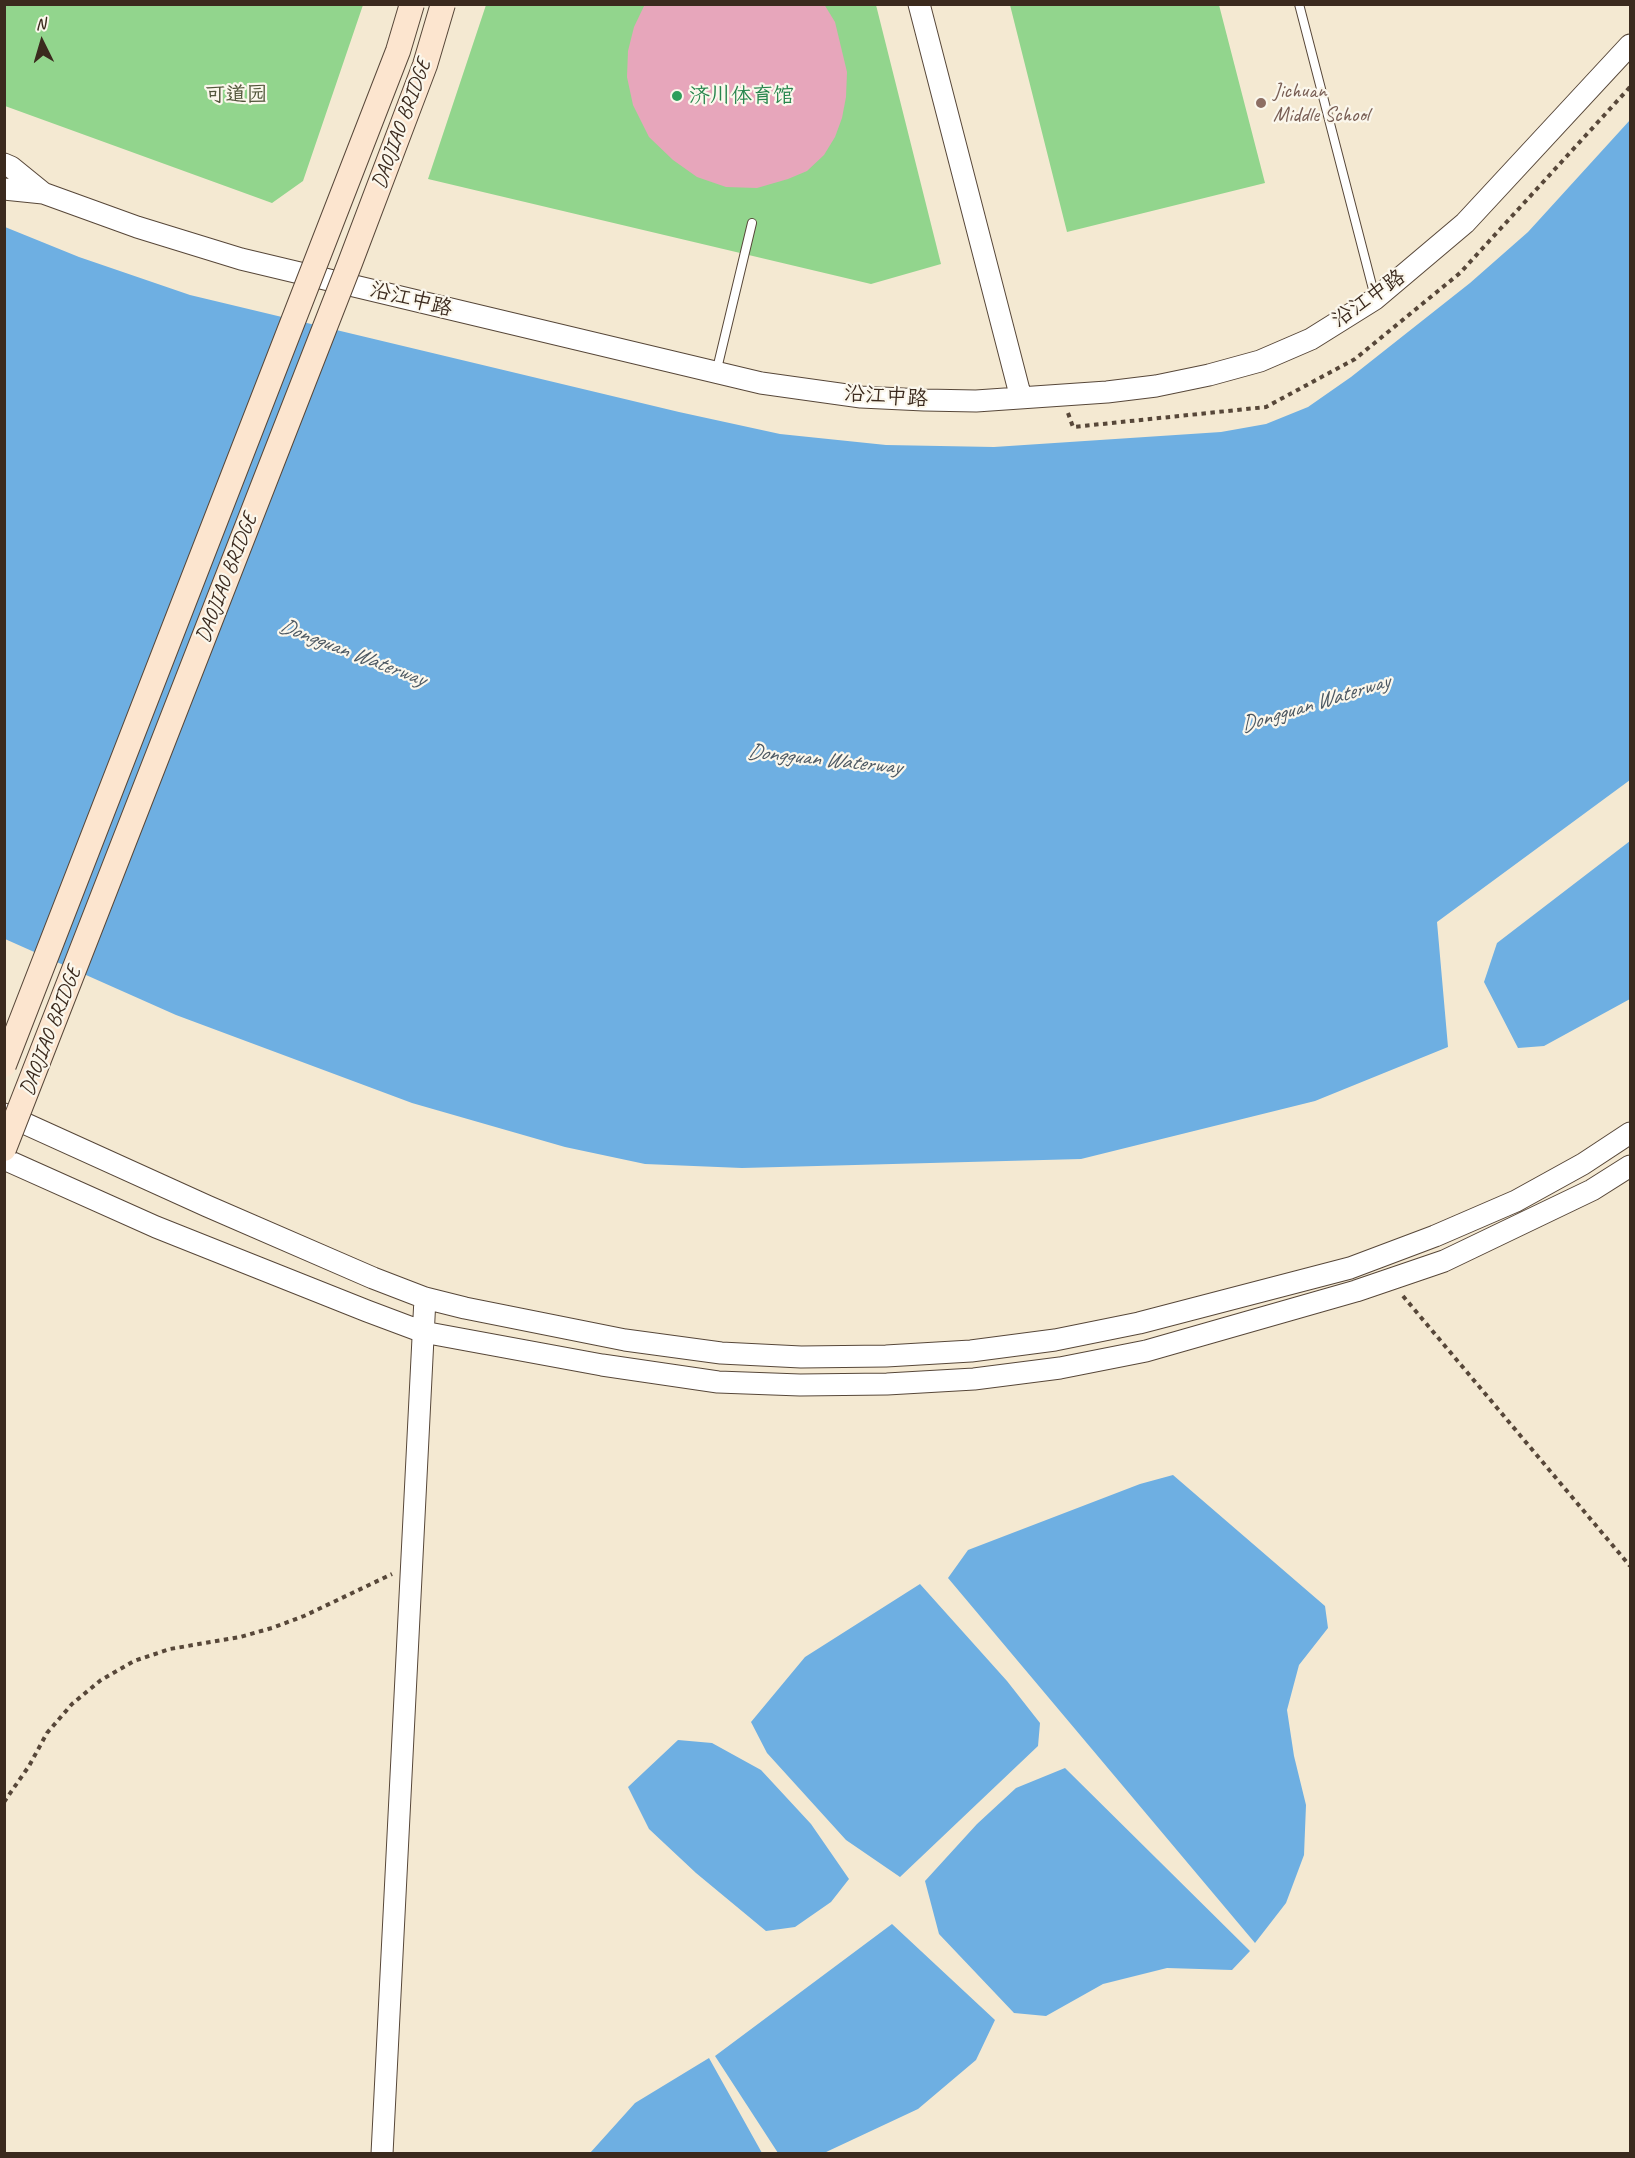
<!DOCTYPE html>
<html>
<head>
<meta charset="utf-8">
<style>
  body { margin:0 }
  #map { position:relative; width:1635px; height:2158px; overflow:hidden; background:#f4e9d2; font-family:Caveat,sans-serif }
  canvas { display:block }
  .frame { position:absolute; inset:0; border:6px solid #3b2a1e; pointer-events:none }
  .north { position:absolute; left:12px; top:12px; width:60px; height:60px; -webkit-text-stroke:4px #fbf7ec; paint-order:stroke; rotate:355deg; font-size:16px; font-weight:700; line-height:24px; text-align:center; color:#3b2a1e }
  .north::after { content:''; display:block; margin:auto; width:21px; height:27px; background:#3b2a1e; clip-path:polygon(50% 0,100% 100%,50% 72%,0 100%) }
</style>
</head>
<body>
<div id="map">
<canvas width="1635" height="2158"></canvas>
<div class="frame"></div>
<div class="north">N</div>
</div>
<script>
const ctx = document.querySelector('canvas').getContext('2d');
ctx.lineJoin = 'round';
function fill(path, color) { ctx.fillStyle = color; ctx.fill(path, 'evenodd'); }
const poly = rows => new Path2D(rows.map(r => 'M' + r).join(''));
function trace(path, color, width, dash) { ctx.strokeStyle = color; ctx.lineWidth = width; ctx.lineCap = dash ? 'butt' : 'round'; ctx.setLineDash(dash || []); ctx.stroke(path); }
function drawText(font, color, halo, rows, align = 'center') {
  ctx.font = font + ' Caveat,"LXGW WenKai TC",sans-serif'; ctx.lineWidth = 4.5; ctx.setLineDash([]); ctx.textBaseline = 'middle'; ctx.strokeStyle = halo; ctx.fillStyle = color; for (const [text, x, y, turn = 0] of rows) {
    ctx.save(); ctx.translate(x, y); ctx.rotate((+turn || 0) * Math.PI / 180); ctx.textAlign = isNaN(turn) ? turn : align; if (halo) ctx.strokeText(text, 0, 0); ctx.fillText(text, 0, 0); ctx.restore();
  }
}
fill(poly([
  [4,5,5,4,363,5,303,181,272,203,5,106],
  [486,5,876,5,941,264,871,284,428,179],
  [1010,5,1219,5,1265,183,1067,232]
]), '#92d58d');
fill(poly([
  [1630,120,1630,780,1437,922,1448,1047,1315,1101,1081,1159,742,1168,645,1164,565,1147,412,1103,176,1015,5,939,5,227,79,257,190,295,679,412,780,434,886,445,994,447,1221,432,1266,424,1308,407,1351,377,1470,283,1528,232],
  [1630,841,1630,999,1544,1046,1518,1048,1484,982,1497,943],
  [1173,1475,1325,1606,1328,1628,1299,1665,1287,1710,1294,1756,1306,1805,1304,1855,1286,1903,1255,1943,948,1578,968,1550,1140,1484],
  [920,1584,1007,1681,1040,1723,1038,1746,900,1877,846,1840,767,1753,751,1722,805,1657],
  [678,1740,712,1743,761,1770,811,1824,849,1879,831,1902,795,1927,766,1931,696,1873,649,1829,628,1787],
  [1065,1768,1250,1951,1232,1970,1167,1968,1103,1984,1046,2016,1014,2013,939,1934,925,1881,977,1824,1016,1788],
  [892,1924,995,2020,976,2060,918,2109,824,2153,778,2153,715,2056],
  [709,2058,762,2153,590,2153,635,2103]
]), '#6eafe2');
fill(poly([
  [645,4,824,4,835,22,847,72,846,97,842,118,835,137,824,155,807,171,788,179,757,188,726,187,697,177,673,160,649,137,633,105,627,77,628,51,634,27]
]), '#e7a6bb');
const service = poly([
  [1299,4,1375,297],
  [716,373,752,223]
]);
const tertiary = poly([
  [919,4,1021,398],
  [4,164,11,167,43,193],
  [4,189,43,193,137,227,241,259,761,383,861,397,924,400,976,401,1107,392,1156,386,1209,375,1260,361,1311,339,1375,299,1465,223,1630,45],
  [4,1114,207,1206,373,1278,425,1298,465,1308,625,1340,721,1353,801,1357,886,1356,971,1351,1055,1340,1139,1323,1350,1268,1435,1236,1516,1201,1583,1164,1630,1133],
  [4,1159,156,1227,367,1311,423,1332,602,1365,718,1382,800,1385,887,1384,974,1379,1060,1368,1146,1351,1356,1291,1444,1261,1592,1190,1630,1166],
  [382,2154,425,1298]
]);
trace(service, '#574739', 10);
trace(tertiary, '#574739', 23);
trace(poly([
  [1068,413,1073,427,1266,407,1355,359,1460,273,1630,87],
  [1403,1296,1630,1566],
  [4,1802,29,1766,47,1733,72,1704,101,1680,134,1661,170,1649,240,1637,272,1628,304,1616,392,1574]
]), '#574739', 4, [4.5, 4.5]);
trace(service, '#fff', 8);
trace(tertiary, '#fff', 21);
const secondaryBridge = poly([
  [4,1065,398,51,412,4],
  [4,1149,350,263,425,65,443,4]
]);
trace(secondaryBridge, '#574739', 26, []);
trace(secondaryBridge, '#fce5cf', 24);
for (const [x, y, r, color] of [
  [677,96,6,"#2e9e5b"],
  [1261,103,6,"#8d6e63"]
]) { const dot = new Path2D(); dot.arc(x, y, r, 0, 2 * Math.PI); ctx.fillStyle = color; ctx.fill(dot); trace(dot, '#fbf7ec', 2); }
drawText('21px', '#785e54', '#fbf7ec', [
  ["Jichuan",1273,91],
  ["Middle School",1273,115]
], 'left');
drawText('21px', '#51553a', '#fbf7ec', [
  ["可道园",236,95]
]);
drawText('21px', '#27864d', '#fbf7ec', [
  ["济川体育馆",689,96]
], 'left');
drawText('21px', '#3b2a1e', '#fbf7ec', [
  ["DAOJIAO BRIDGE",402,124,-70],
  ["沿江中路",1369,299,-35],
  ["沿江中路",411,300,14],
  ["沿江中路",886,397,4],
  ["DAOJIAO BRIDGE",227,578,-69],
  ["DAOJIAO BRIDGE",51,1031,-69]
]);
drawText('italic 22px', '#4d5963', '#fbf7ec', [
  ["Dongguan Waterway",352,653,21],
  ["Dongguan Waterway",1315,704,-17],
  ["Dongguan Waterway",824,760,6]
]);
</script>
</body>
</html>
